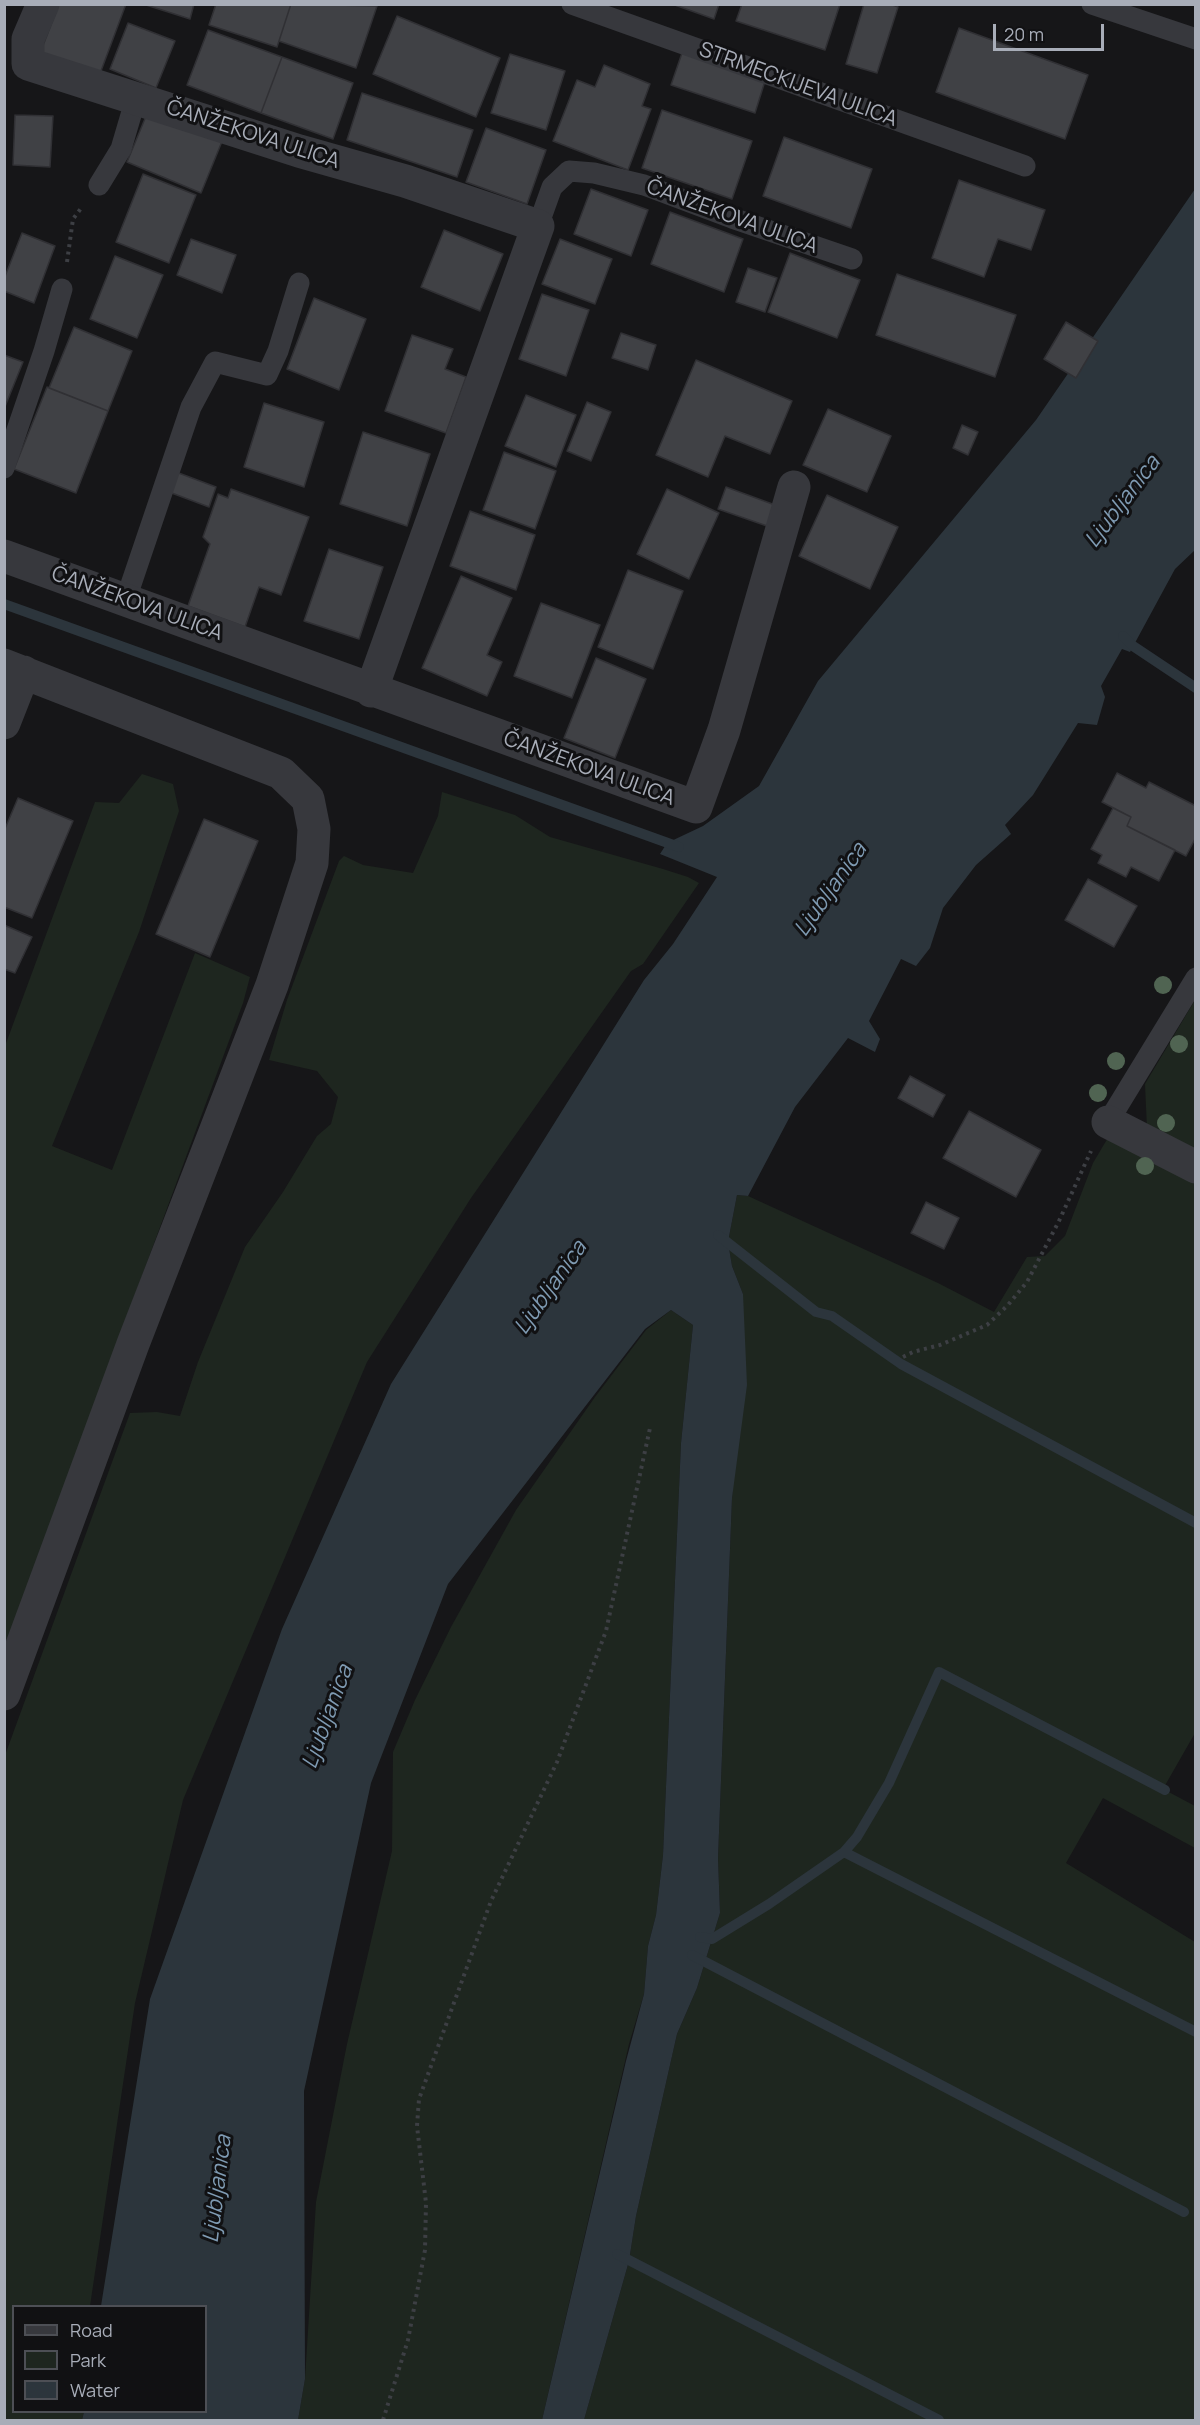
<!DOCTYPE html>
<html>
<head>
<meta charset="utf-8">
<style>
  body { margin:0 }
  #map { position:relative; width:1200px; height:2425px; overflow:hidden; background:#161618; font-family:Manrope,sans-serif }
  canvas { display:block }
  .frame { position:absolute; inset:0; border:6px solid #a8adb8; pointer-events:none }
  .legend { position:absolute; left:12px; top:2305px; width:195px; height:108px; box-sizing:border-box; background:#111113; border:2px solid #4d4f55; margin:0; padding:8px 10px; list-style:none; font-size:18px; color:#a8adb8 }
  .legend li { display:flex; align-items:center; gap:12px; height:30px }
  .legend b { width:30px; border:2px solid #4d4f55 }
  .scale { position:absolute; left:993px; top:24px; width:111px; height:27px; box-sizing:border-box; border:3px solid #a8adb8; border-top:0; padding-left:8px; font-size:18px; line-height:21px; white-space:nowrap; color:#a8adb8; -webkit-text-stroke:4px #111113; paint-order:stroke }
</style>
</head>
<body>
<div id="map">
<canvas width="1200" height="2425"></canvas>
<div class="frame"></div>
<ul class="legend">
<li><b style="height:8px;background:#37383d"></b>Road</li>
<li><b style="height:16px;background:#1e261f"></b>Park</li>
<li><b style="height:16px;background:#2c353c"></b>Water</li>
</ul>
<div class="scale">20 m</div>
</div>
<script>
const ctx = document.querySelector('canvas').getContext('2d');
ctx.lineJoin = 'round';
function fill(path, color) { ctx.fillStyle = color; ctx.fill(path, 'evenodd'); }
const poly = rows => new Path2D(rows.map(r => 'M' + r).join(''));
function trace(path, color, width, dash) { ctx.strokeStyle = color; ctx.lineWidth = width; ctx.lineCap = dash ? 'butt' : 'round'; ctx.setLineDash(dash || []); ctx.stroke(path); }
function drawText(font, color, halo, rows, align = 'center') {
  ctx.font = font + ' Manrope,sans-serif'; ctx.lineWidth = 6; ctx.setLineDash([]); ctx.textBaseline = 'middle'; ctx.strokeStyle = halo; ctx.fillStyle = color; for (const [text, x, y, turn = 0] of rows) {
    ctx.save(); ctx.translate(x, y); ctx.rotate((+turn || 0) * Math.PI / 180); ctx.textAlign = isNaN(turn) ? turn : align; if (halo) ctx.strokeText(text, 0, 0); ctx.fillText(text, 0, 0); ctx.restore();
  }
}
fill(poly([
  [142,774,173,784,179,811,139,932,52,1146,112,1170,195,953,250,977,243,1003,5,1646,5,1046,95,802,119,803],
  [442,792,515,815,550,837,663,869,688,877,699,883,643,964,631,971,471,1198,367,1362,183,1800,135,2003,90,2306,14,2306,14,2412,84,2412,82,2420,5,2420,4,1758,130,1413,157,1412,180,1416,198,1362,245,1247,283,1192,317,1136,331,1124,338,1097,317,1071,269,1060,287,1000,339,861,344,856,363,865,413,873,438,816],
  [1195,1000,1195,1154,1147,1129,1145,1084],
  [1109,1136,1195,1180,1195,1733,1163,1789,1195,1806,1195,1848,1103,1798,1066,1863,1195,1942,1195,2420,584,2420,629,2261,636,2216,677,2034,697,1988,720,1913,718,1858,732,1498,743,1294,732,1266,728,1242,737,1195,748,1196,938,1283,994,1312,1027,1257,1045,1256,1065,1236,1093,1163],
  [671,1310,693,1325,681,1443,663,1855,656,1915,648,1946,644,1994,629,2044,542,2420,298,2420,305,2379,316,2202,347,2044,392,1851,393,1752,415,1700,451,1627,516,1510,595,1397,646,1330]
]), '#1e261f');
fill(poly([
  [1195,189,1195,550,1175,569,1130,652,1122,649,1101,686,1105,697,1097,725,1078,723,1033,795,1005,825,1011,834,976,865,943,908,930,948,916,966,901,959,869,1021,880,1039,875,1052,848,1038,795,1107,748,1196,737,1195,728,1242,732,1266,743,1294,747,1385,732,1498,718,1858,720,1913,697,1988,677,2034,636,2216,629,2261,584,2420,542,2420,626,2061,644,1994,648,1946,656,1915,663,1855,681,1443,693,1325,671,1310,645,1329,448,1584,371,1783,304,2091,305,2379,298,2420,82,2420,84,2412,206,2412,206,2306,101,2306,150,1999,282,1629,391,1384,644,980,673,944,717,877,660,854,667,843,703,826,759,786,818,681,1036,420]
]), '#2c353c');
trace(poly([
  [4,604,679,847],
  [1123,636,1133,646,1196,688],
  [718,1235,816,1312,832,1316,901,1364,1196,1523],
  [844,1852,1196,2032],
  [700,1937,712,1939,769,1904,844,1852,857,1837,889,1783,939,1672,1165,1790],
  [692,1955,1184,2212],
  [617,2254,939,2420]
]), '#2c353c', 10);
const building = poly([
  [59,4,126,4,98,79,39,56,59,4],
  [143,4,194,4,190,19,143,4],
  [216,4,291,4,277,47,209,25,216,4],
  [291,4,377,6,356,68,279,41,291,4],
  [672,4,719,4,714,19,672,4],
  [742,4,840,4,825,50,736,21,742,4],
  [864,4,890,4,898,7,877,73,846,64,864,4],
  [397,16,500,58,476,117,373,74,397,16],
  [128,23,175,41,156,88,110,69,128,23],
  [959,28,1088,75,1065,139,936,92,959,28],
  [208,30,282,57,261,113,187,85,208,30],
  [682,53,765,81,755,113,671,85,682,53],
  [510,54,565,71,546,130,491,113,510,54],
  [282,57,353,83,333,139,261,113,282,57],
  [604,65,650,84,642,106,651,109,628,170,553,141,577,80,595,87,604,65],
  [362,93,473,130,457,177,347,140,362,93],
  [149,109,223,139,201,193,127,162,149,109],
  [662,110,752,141,732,199,642,168,662,110],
  [15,115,53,116,50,167,13,165,15,115],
  [486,128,546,150,527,204,466,182,486,128],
  [784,137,872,169,851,228,763,196,784,137],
  [143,174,196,195,169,263,116,242,143,174],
  [959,180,1045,210,1031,250,998,239,984,277,932,258,959,180],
  [591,189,648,210,631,256,574,234,591,189],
  [670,212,743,239,724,292,651,264,670,212],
  [444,230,503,254,480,311,421,287,444,230],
  [22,233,55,246,34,303,4,291,4,279,22,233],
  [191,239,236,255,222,293,177,275,191,239],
  [560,239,612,259,595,304,542,284,560,239],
  [790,253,860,280,837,338,768,312,790,253],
  [115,256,163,275,137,338,90,319,115,256],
  [748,268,777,278,765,312,736,302,748,268],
  [897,274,1016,315,995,377,876,335,897,274],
  [542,294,589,310,566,376,519,359,542,294],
  [314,298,366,319,339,390,287,369,314,298],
  [1066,322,1098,341,1076,378,1044,359,1066,322],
  [74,327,132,351,108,411,49,388,74,327],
  [621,333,656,345,648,370,612,358,621,333],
  [412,335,453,349,445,369,466,377,446,433,385,411,412,335],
  [4,355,23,362,4,409,4,355],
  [696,360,792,401,770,454,725,436,708,477,656,455,696,360],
  [47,387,108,411,76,493,14,469,47,387],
  [526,395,576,415,556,467,505,446,526,395],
  [587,402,611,412,591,461,567,451,587,402],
  [264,403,324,422,304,487,244,467,264,403],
  [828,409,891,436,867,492,803,465,828,409],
  [962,425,978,432,968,455,953,448,962,425],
  [363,432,430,454,407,526,340,504,363,432],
  [504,452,556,471,535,529,483,510,504,452],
  [176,472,216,487,209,507,169,492,176,472],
  [726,487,775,505,767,526,718,509,726,487],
  [231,489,309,517,281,595,259,587,245,627,188,606,210,544,203,537,218,494,228,498,231,489],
  [667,489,719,513,689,579,637,554,667,489],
  [827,495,898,527,870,589,799,556,827,495],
  [470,511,535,535,516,590,450,566,470,511],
  [329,549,383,567,359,639,304,621,329,549],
  [628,570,683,591,653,669,598,647,628,570],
  [461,576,512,598,487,655,502,662,487,696,422,668,461,576],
  [541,603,600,625,572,698,514,676,541,603],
  [596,658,646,679,615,758,564,738,596,658],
  [1117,773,1146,788,1149,782,1196,806,1196,837,1186,856,1127,826,1131,817,1102,802,1117,773],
  [18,798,73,821,32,918,4,907,4,831,18,798],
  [1113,808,1131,817,1127,826,1175,850,1159,881,1131,867,1126,877,1098,863,1102,855,1091,849,1113,808],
  [204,819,258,841,210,957,156,934,204,819],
  [1088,879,1137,906,1114,947,1065,920,1088,879],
  [4,925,32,937,15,973,4,969,4,925],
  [910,1076,945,1095,933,1117,898,1098,910,1076],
  [969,1111,1041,1150,1016,1197,943,1158,969,1111],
  [926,1202,959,1218,944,1249,911,1233,926,1202]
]);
fill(building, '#404145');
trace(building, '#303034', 1.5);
trace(poly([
  [67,262,73,219,82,207],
  [903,1357,913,1352,940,1345,987,1325,1008,1305,1027,1282,1059,1221,1091,1151],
  [383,2420,408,2340,425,2250,426,2203,417,2126,419,2099,491,1901,557,1762,606,1631,650,1428]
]), '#3d3f44', 4, [3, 4.5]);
trace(poly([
  [572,4,1025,166],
  [1092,4,1196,39],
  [99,185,121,149,136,98],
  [538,226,552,187,569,171,594,173,644,185,732,218,852,259],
  [4,468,44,351,62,289],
  [126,599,191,407,215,362,267,375,278,351,299,283],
  [1108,1122,1196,978]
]), '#37383d', 21);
trace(poly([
  [43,4,28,39,28,64,299,151,405,181,538,226,371,691],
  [4,556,696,807,724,730,794,487],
  [4,665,281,773,308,799,314,829,312,863,272,985,133,1344,4,1694],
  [4,723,24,672],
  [1108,1122,1196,1167]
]), '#37383d', 33);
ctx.fillStyle = '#506452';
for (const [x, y] of [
  [1163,985],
  [1179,1044],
  [1116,1061],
  [1098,1093],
  [1166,1123],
  [1145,1166]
]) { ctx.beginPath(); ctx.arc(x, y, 9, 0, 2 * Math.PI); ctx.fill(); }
drawText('21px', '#a8adb8', '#111113', [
  ["STRMECKIJEVA ULICA",798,85,20],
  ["ČANŽEKOVA ULICA",253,135,18],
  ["ČANŽEKOVA ULICA",732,217,20],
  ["ČANŽEKOVA ULICA",137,604,20],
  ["ČANŽEKOVA ULICA",589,769,20]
]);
drawText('italic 22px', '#7f9bb3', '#111113', [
  ["Ljubljanica",1123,502,-53],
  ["Ljubljanica",831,890,-55],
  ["Ljubljanica",551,1288,-55],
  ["Ljubljanica",328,1717,-70],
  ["Ljubljanica",218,2189,-83]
]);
</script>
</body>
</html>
